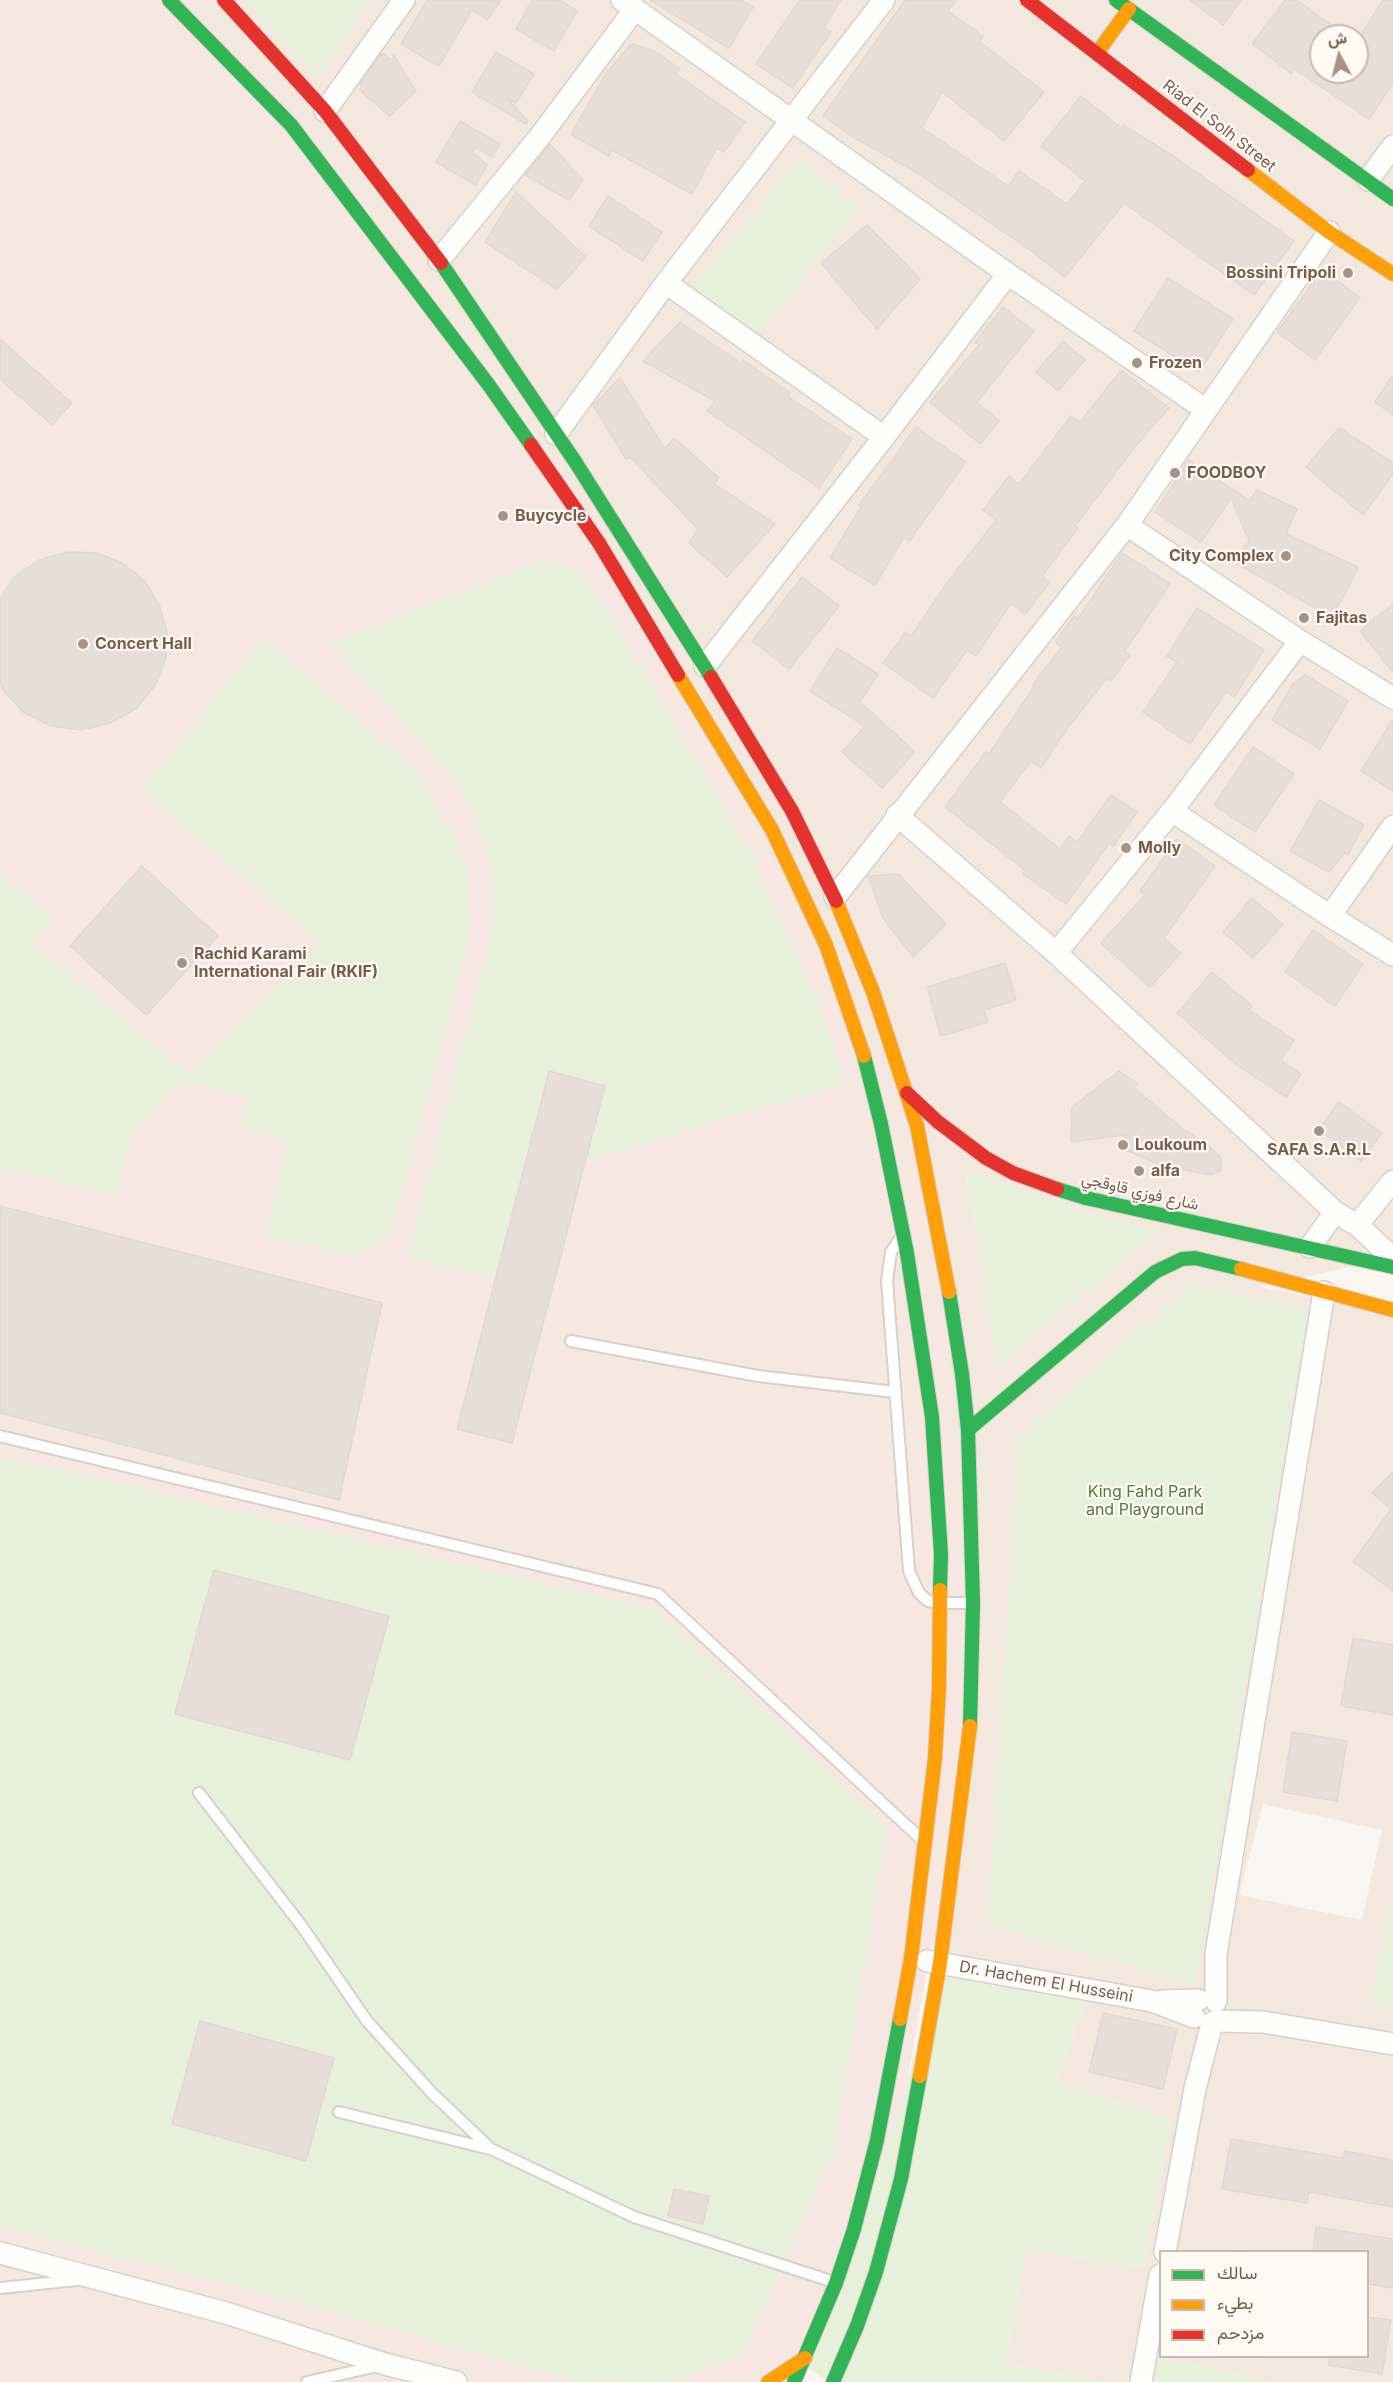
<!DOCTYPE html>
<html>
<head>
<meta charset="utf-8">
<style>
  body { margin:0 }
  #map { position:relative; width:1393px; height:2382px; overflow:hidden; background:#f9f5f0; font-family:Inter,Vazirmatn,sans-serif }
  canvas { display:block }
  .legend { position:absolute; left:1159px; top:2250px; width:210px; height:108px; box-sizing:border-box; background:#fffaf3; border:2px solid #cabbb1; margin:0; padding:8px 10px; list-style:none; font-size:18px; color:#7a5c4d }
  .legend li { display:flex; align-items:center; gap:12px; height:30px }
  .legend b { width:30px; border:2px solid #cabbb1 }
  .north { position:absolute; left:1309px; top:24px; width:60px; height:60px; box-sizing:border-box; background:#fffaf3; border:2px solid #cabbb1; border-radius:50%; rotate:353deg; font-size:16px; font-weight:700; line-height:24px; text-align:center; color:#7a5c4d }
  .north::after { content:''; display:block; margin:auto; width:21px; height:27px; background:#a69286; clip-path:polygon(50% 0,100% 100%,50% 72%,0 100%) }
</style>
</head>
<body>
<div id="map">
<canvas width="1393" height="2382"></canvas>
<ul class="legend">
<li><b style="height:8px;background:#30b455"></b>سالك</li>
<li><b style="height:8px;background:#ff9f0a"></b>بطيء</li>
<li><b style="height:8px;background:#e5322d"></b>مزدحم</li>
</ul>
<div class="north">ش</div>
</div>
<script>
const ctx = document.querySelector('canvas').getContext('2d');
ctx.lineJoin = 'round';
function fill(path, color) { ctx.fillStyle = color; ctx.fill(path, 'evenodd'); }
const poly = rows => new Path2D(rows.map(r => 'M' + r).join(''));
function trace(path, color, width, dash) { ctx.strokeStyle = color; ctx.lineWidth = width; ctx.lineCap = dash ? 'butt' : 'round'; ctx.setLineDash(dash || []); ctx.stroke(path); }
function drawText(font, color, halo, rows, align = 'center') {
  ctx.font = font + ' Inter,Vazirmatn,sans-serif'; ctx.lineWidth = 4.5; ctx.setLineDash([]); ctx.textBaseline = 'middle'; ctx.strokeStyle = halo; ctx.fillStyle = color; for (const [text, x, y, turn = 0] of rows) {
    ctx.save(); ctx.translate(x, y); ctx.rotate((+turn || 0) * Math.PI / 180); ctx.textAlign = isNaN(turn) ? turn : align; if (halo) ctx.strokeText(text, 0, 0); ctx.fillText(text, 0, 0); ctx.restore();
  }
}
fill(poly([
  [172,0,1393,0,1393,1257,1260,1287,1393,1312,1393,2382,1272,2382,1156,2356,1151,2382,1105,2382,1005,2364,1026,2250,1143,2268,1172,2119,1056,2083,1087,1997,937,1961,517,402,471,335,435,289],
  [1321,36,1357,36,1357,72,1321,72],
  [965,1171,1071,1206,1158,1232,976,1227],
  [1263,1804,1382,1830,1362,1920,1239,1895],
  [1160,2252,1368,2252,1368,2356,1160,2356]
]), '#f2e8de');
fill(poly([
  [0,0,172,0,357,194,435,289,471,335,517,402,572,486,866,1033,909,1144,941,1247,973,1705,906,2088,867,2212,793,2382,0,2382]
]), '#f6e8e1');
fill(poly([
  [244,0,368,0,319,79],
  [800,160,859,208,760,332,695,297,689,291],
  [545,560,580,571,646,674,751,853,826,1022,844,1084,585,1161,605,1086,549,1071,495,1278,408,1258,493,924,493,873,476,814,449,773,330,643],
  [263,638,409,763,452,830,467,870,471,931,392,1233,358,1257,266,1236,288,1141,242,1129,248,1098,182,1081,131,1134,117,1197,0,1167,0,872,55,919,32,944,190,1074,319,942,141,791],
  [965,1170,1071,1206,1158,1232,997,1366,976,1227],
  [1192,1284,1308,1311,1195,1986,988,1924,1019,1436],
  [0,1456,657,1610,887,1827,834,2150,742,2356,674,2382,575,2381,312,2307,0,2226],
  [1393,1893,1393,2008,1371,2004],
  [937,1961,1087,1996,1056,2083,1172,2119,1143,2268,1026,2250,1005,2364,1105,2382,829,2382,802,2364,867,2212,906,2088],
  [1156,2356,1272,2382,1151,2382]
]), '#e7f0db');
const building = poly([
  [427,0,501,0,487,20,472,10,439,66,401,44,427,0],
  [532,0,559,0,577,11,554,51,516,29,532,0],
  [650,0,741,0,753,7,729,48,650,0],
  [800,0,841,0,824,27,831,32,793,88,756,64,800,0],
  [905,0,956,0,948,11,983,36,979,41,1044,92,1004,141,942,92,922,128,1008,186,1019,171,1067,204,1085,181,1041,146,1081,96,1121,128,1123,125,1175,157,1294,241,1254,295,1124,203,1065,277,1023,245,911,169,856,139,823,116,905,0],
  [1190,0,1241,0,1223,25,1190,0],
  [1285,0,1297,0,1346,36,1321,36,1321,72,1357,72,1357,41,1383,0,1393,0,1393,83,1369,119,1294,69,1291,73,1252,44,1285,0],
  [631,44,653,50,680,69,676,74,745,122,724,152,717,148,692,194,612,150,609,156,571,134,607,72,631,44],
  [496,52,534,74,516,103,507,98,528,121,526,124,472,92,496,52],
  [382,53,392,60,394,55,416,92,389,116,361,91,361,83,382,53],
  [460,121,500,144,492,157,476,147,472,152,487,165,476,185,436,162,460,121],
  [550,144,583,180,569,200,525,175,550,144],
  [516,192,586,257,557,289,485,242,516,192],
  [608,196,662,232,643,261,589,226,608,196],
  [867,225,920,279,877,329,821,263,867,225],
  [1322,270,1360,297,1315,360,1277,332,1322,270],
  [1168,278,1233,319,1199,372,1134,331,1168,278],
  [1003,307,1034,331,977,402,999,421,980,444,930,402,979,345,975,342,1003,307],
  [680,322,741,363,743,360,790,393,788,397,852,439,819,488,707,411,715,401,643,361,680,322],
  [0,339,72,403,52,425,0,379,0,339],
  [1063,341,1085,360,1058,391,1036,372,1063,341],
  [1121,370,1169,408,1134,448,1075,526,1078,528,1042,576,1050,582,1025,614,1011,603,976,656,967,650,933,698,883,663,906,632,911,636,947,583,996,520,983,510,1009,476,1019,484,1071,416,1080,422,1121,370],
  [1393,375,1393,415,1375,402,1393,375],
  [620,378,665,449,674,438,719,478,714,484,775,524,727,577,689,543,698,529,630,457,626,459,593,405,620,378],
  [916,427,966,462,909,541,904,537,875,585,830,558,861,507,859,505,916,427],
  [1339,428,1393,463,1393,474,1363,515,1306,467,1339,428],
  [1189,460,1249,500,1257,490,1297,509,1286,534,1358,567,1345,594,1331,617,1234,562,1249,541,1231,498,1201,542,1155,512,1189,460],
  [68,552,97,553,122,563,144,580,159,604,167,631,166,658,156,684,137,708,110,723,81,730,51,726,23,712,3,690,0,683,0,598,14,577,39,560,68,552],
  [1122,553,1170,584,1125,651,1130,655,1111,681,1107,678,1067,729,1041,768,1031,761,1000,802,1060,849,1069,836,1077,842,1111,795,1137,812,1113,846,1109,843,1066,904,1023,874,1026,871,945,807,986,752,989,754,1035,685,1033,684,1062,647,1055,642,1074,616,1078,619,1122,553],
  [802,577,839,606,789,669,752,641,802,577],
  [1393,604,1393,672,1360,631,1393,604],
  [1197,608,1264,650,1234,697,1226,692,1190,744,1143,712,1177,662,1167,656,1197,608],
  [837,648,878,674,860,702,915,752,882,788,842,752,865,726,810,691,837,648],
  [1305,675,1348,701,1320,749,1272,720,1293,684,1305,675],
  [1393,719,1393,791,1361,771,1393,719],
  [1253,747,1294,774,1255,832,1214,805,1253,747],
  [1319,800,1364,825,1348,855,1345,853,1329,872,1290,851,1319,800],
  [1177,839,1215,866,1164,938,1181,953,1150,987,1101,943,1145,895,1140,891,1177,839],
  [142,866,218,936,146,1015,70,946,142,866],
  [898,874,946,924,913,957,883,918,868,876,898,874],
  [1252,898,1283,924,1253,958,1223,932,1252,898],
  [1313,930,1363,964,1335,1006,1285,972,1313,930],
  [1005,963,1016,1000,984,1010,988,1022,941,1036,927,987,1005,963],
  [1212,972,1252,1006,1249,1010,1294,1040,1281,1060,1301,1074,1286,1097,1237,1065,1177,1013,1212,972],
  [549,1071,605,1086,512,1443,457,1429,549,1071],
  [1119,1071,1138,1084,1134,1088,1182,1128,1210,1147,1221,1158,1221,1170,1211,1175,1163,1166,1119,1147,1125,1135,1071,1142,1072,1107,1119,1071],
  [1339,1102,1382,1133,1361,1161,1318,1130,1339,1102],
  [0,1206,382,1303,339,1500,0,1413,0,1206],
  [1393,1472,1393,1591,1353,1562,1391,1509,1372,1493,1393,1472],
  [214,1570,389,1616,350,1760,175,1714,214,1570],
  [1353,1638,1393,1645,1393,1715,1341,1706,1353,1638],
  [1292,1732,1347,1741,1337,1801,1283,1792,1292,1732],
  [1103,2013,1177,2029,1163,2089,1089,2072,1103,2013],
  [200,2021,334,2058,306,2161,172,2124,200,2021],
  [1231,2139,1343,2158,1345,2151,1393,2160,1393,2207,1309,2192,1307,2203,1222,2189,1231,2139],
  [674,2189,709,2196,703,2224,668,2216,674,2189],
  [1316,2227,1393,2239,1393,2288,1368,2284,1368,2252,1313,2252,1316,2227],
  [1368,2317,1391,2320,1382,2374,1329,2365,1330,2356,1368,2356,1368,2317]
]);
fill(building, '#e6ded7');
trace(building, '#e2d8d2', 1.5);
const lane = poly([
  [899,1240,891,1252,887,1281,909,1571,919,1593,928,1601,941,1603,972,1603],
  [571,1341,758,1376,895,1392],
  [0,1436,658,1594,921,1839],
  [199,1793,301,1925,367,2021,431,2092,491,2149,634,2217,834,2282],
  [339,2112,490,2149],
  [0,2288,77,2280],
  [307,2382,377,2366]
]);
const street = poly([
  [622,0,1008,274,1206,410],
  [325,111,404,0],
  [1368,180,1393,146],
  [439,260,541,135,635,9],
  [666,283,884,437],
  [556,434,666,283,884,0],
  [1127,525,1300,641,1393,698],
  [705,666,884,437,1008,274],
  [1172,811,1330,916,1393,955],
  [897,815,1056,953,1335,1212,1357,1225,1393,1258],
  [835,897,1127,525,1329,232],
  [1330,916,1393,826],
  [1056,953,1172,811,1300,641],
  [1357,1225,1393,1181],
  [1310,1247,1335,1212],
  [927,1961,1152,2001,1194,2017],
  [1162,2001,1198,2000],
  [1216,2001,1216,1954,1324,1292],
  [1216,2021,1263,2022,1393,2044],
  [1165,2252,1195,2089,1212,2023],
  [0,2253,226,2313,385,2364,456,2382],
  [1141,2382,1160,2275]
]);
const fast = poly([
  [169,0,291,125,488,384,531,445],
  [1116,0,1393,199],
  [441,263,576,463,711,677],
  [864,1056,881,1124,907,1253,932,1417,941,1554,940,1590],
  [1057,1189,1086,1198,1393,1267],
  [949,1292,962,1374,968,1430,973,1603,970,1726],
  [968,1430,1155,1272,1182,1259,1195,1258,1241,1269],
  [794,2382,836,2283,854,2229,877,2140,900,2019],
  [833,2382,857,2326,876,2272,901,2179,920,2076]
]);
const slow = poly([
  [1097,53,1129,9],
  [1248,170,1329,232,1393,274],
  [678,675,772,830,826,945,864,1056],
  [836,901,873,992,917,1126,949,1292],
  [1241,1269,1393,1310],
  [900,2019,911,1958,935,1758,939,1688,940,1590],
  [920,2076,940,1963,970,1726],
  [768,2382,805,2358]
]);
const jam = poly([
  [224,0,325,111,441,263],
  [1027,0,1248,170],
  [531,445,599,543,678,675],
  [711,677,792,811,836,901],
  [907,1093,938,1122,986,1158,1013,1173,1057,1189]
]);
trace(lane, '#d7d1cb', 14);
trace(street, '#d7d1cb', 24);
trace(fast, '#d9d2cb', 16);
trace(slow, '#d9d2cb', 16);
trace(jam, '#d9d2cb', 16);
trace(lane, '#fefefd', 10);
trace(street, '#fefefd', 21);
trace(fast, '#30b455', 14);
trace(slow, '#ff9f0a', 14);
trace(jam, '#e5322d', 14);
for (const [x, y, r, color] of [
  [1348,273,6,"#a69286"],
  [1137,363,6,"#a69286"],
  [1175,473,6,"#a69286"],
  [503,516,6,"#a69286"],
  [1286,556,6,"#a69286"],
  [1304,618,6,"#a69286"],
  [83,644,6,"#a69286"],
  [1126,848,6,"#a69286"],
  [182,963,6,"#a69286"],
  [1319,1131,6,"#a69286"],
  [1123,1145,6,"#a69286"],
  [1139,1171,6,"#a69286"]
]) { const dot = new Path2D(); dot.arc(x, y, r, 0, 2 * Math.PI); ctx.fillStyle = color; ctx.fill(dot); trace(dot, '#fffaf3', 2); }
drawText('16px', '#7a5c4d', '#fffaf3', [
  ["Riad El Solh Street",1219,126,38],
  ["شارع فوزي قاوقجي",1140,1192,13],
  ["Dr. Hachem El Husseini",1046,1982,10]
]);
drawText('bold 16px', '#7a5c4d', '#fffaf3', [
  ["Bossini Tripoli",1336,273,"right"],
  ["Frozen",1149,363],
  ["FOODBOY",1187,473],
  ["Buycycle",515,516],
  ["City Complex",1274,556,"right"],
  ["Fajitas",1316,618],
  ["Concert Hall",95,644],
  ["Molly",1138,848],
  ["Rachid Karami",194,954],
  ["International Fair (RKIF)",194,972],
  ["Loukoum",1135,1145],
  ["SAFA S.A.R.L",1319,1150,"center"],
  ["alfa",1151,1171]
], 'left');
drawText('16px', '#537a41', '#fffaf3', [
  ["King Fahd Park",1145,1492],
  ["and Playground",1145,1510]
]);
</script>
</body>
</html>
